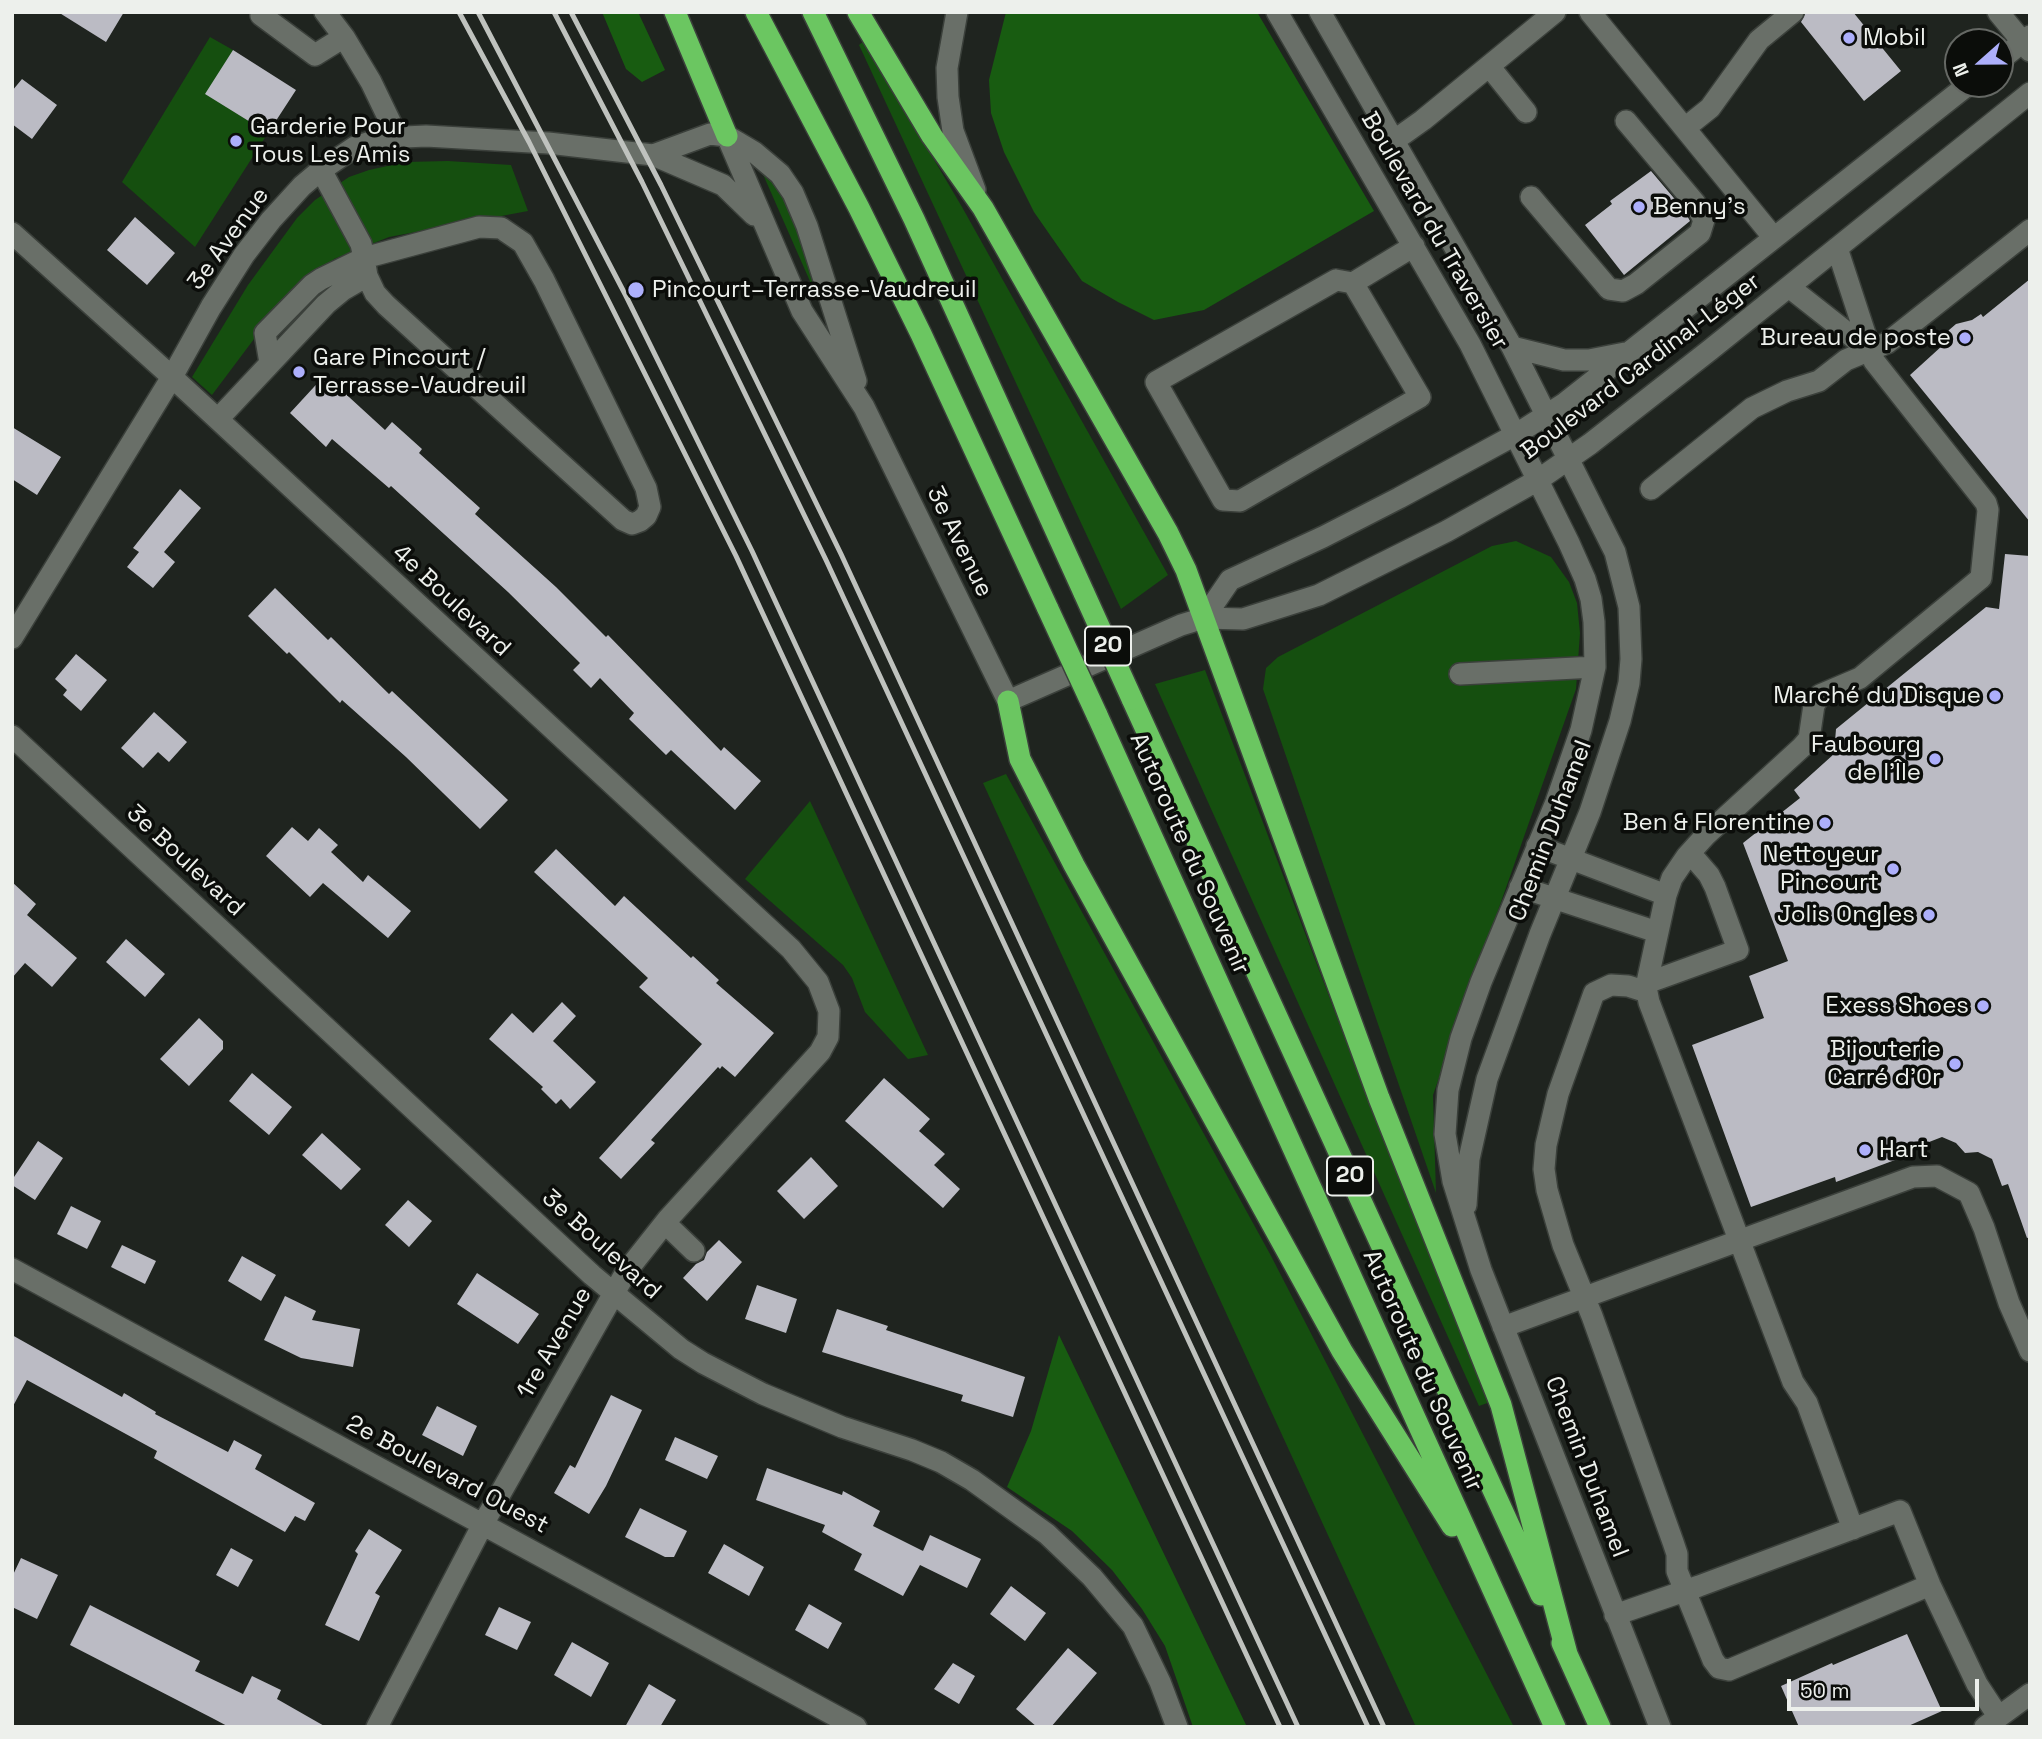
<!DOCTYPE html>
<html>
<head>
<meta charset="utf-8">
<style>
  body { margin:0 }
  #map { position:relative; width:2042px; height:1739px; overflow:hidden; background:#1f241f; font-family:"Space Grotesk",sans-serif }
  canvas { display:block }
  .frame { position:absolute; inset:0; border:14px solid #edf0ec; pointer-events:none }
  .north { position:absolute; left:1944px; top:28px; width:70px; height:70px; box-sizing:border-box; background:#0b0d0a; border:2px solid #656864; border-radius:50%; rotate:249deg; font-size:19px; font-weight:700; line-height:28px; text-align:center; color:#edf0ec }
  .north::after { content:''; display:block; margin:auto; width:24px; height:32px; background:#adaffb; clip-path:polygon(50% 0,100% 100%,50% 72%,0 100%) }
  .scale { position:absolute; left:1787px; top:1679px; width:192px; height:32px; box-sizing:border-box; border:4px solid #edf0ec; border-top:0; padding-left:9px; font-size:21px; line-height:24px; white-space:nowrap; color:#edf0ec; -webkit-text-stroke:5px #0b0d0a; paint-order:stroke }
</style>
</head>
<body>
<div id="map">
<canvas width="2042" height="1739"></canvas>
<div class="frame"></div>
<div class="north">N</div>
<div class="scale">50 m</div>
</div>
<script>
const ctx = document.querySelector('canvas').getContext('2d');
ctx.lineJoin = 'round';
function fill(path, color) { ctx.fillStyle = color; ctx.fill(path, 'evenodd'); }
const poly = rows => new Path2D(rows.map(r => 'M' + r).join(''));
function trace(path, color, width, dash) { ctx.strokeStyle = color; ctx.lineWidth = width; ctx.lineCap = dash ? 'butt' : 'round'; ctx.setLineDash(dash || []); ctx.stroke(path); }
function drawText(font, color, halo, rows, align = 'center') {
  ctx.font = font + ' "Space Grotesk",sans-serif'; ctx.lineWidth = 7; ctx.setLineDash([]); ctx.textBaseline = 'middle'; ctx.strokeStyle = halo; ctx.fillStyle = color; for (const [text, x, y, turn = 0] of rows) {
    ctx.save(); ctx.translate(x, y); ctx.rotate((+turn || 0) * Math.PI / 180); ctx.textAlign = isNaN(turn) ? turn : align; if (halo) ctx.strokeText(text, 0, 0); ctx.fillText(text, 0, 0); ctx.restore();
  }
}
fill(poly([
  [210,37,233,50,206,94,268,133,195,247,122,182],
  [864,41,962,207,1168,575,1121,609,859,45],
  [448,161,511,165,528,211,389,237,334,259,257,335,212,395,192,377,248,285,297,218,315,200,349,177,369,170,406,162],
  [762,172,774,183,785,200,798,232,817,293,816,295],
  [1516,541,1551,557,1569,582,1577,603,1580,633,1576,689,1433,1095,1436,1193,1263,689,1266,668,1278,657,1492,546],
  [1205,670,1373,1112,1490,1402,1479,1406,1155,684],
  [1006,774,1270,1254,1514,1727,1416,1727,983,783],
  [810,801,928,1055,908,1059,865,1012,852,978,843,965,745,879]
]), '#154f0f');
fill(poly([
  [602,12,638,12,665,70,642,82,626,69],
  [1006,12,1257,12,1374,211,1204,310,1154,320,1118,302,1082,281,1034,212,1004,152,991,113,989,80],
  [1059,1335,1247,1727,1193,1727,1165,1646,1142,1609,1112,1570,1072,1531,1007,1487,1031,1431]
]), '#185c11');
fill(poly([
  [58,12,124,12,106,42],
  [1806,12,1853,12,1901,71,1864,101,1801,22],
  [233,50,296,90,268,133,205,94],
  [22,79,57,105,32,139,12,124,12,91],
  [1651,171,1684,210,1690,221,1624,275,1585,225,1612,204,1610,201],
  [135,217,175,253,147,285,107,250],
  [2030,279,2030,522,1910,375,1943,345,1944,338,1949,330,1956,324,1972,320,1981,314,1983,317],
  [325,375,385,430,392,422,422,449,419,453,480,508,475,514,556,587,606,637,608,635,721,751,724,747,761,781,735,810,671,750,666,755,629,719,634,713,600,678,591,688,573,670,580,663,508,592,391,486,389,488,332,439,326,447,290,413],
  [12,427,61,457,37,495,12,479],
  [180,489,201,508,164,552,175,562,153,588,127,567,139,552,133,548],
  [2005,554,2030,556,2030,1237,2027,1238,2008,1184,2002,1186,1992,1159,1978,1152,1965,1153,1956,1143,1942,1137,1893,1156,1895,1160,1836,1182,1835,1177,1751,1207,1692,1045,1764,1018,1749,976,1788,961,1743,843,1800,798,1794,790,1834,754,1836,729,1986,607,1999,609],
  [275,588,328,640,331,637,389,694,392,691,508,800,480,829,406,757,342,700,340,703,289,652,287,654,248,616],
  [76,654,107,680,81,711,63,695,67,690,55,679],
  [154,712,187,742,169,762,158,752,143,768,121,748],
  [292,827,308,841,319,828,338,845,331,852,363,882,368,875,411,911,388,938,323,883,310,897,266,856],
  [556,849,615,906,624,896,691,958,693,956,719,980,716,983,774,1033,735,1077,722,1066,720,1069,718,1067,651,1140,655,1143,621,1179,599,1158,702,1044,639,987,648,978,534,872],
  [12,882,36,904,27,915,77,958,52,987,25,963,12,978],
  [126,939,165,974,145,997,106,962],
  [562,1002,576,1016,553,1041,596,1082,570,1109,561,1099,556,1104,541,1089,543,1087,489,1039,512,1013,533,1033],
  [199,1018,223,1041,223,1049,189,1086,160,1059],
  [252,1073,292,1107,269,1135,229,1101],
  [884,1078,930,1119,919,1131,945,1154,934,1165,960,1189,943,1208,845,1121],
  [322,1133,361,1169,341,1190,302,1155],
  [38,1141,63,1158,35,1200,12,1185,12,1180],
  [811,1157,838,1186,804,1219,777,1191],
  [408,1200,432,1221,409,1247,385,1225],
  [71,1206,101,1221,87,1249,57,1234],
  [719,1240,742,1262,707,1301,683,1278,696,1264,704,1260,707,1252],
  [122,1245,156,1261,145,1284,111,1267],
  [242,1256,276,1275,261,1301,228,1281],
  [477,1273,539,1314,518,1344,457,1304],
  [757,1285,797,1299,786,1333,745,1319],
  [285,1296,316,1311,312,1320,360,1329,353,1367,301,1358,264,1340],
  [837,1309,888,1326,886,1330,1025,1377,1013,1417,961,1401,963,1395,822,1352],
  [12,1335,122,1397,124,1393,156,1412,155,1414,228,1452,234,1440,262,1455,255,1469,315,1503,305,1521,295,1516,285,1532,154,1458,157,1451,27,1380,12,1408],
  [611,1395,642,1410,606,1486,589,1514,554,1493,570,1465,575,1468],
  [437,1406,477,1426,463,1456,422,1435],
  [675,1437,718,1456,707,1479,665,1460],
  [767,1468,842,1495,843,1491,880,1511,873,1526,923,1551,930,1535,981,1559,967,1588,920,1565,903,1596,854,1570,862,1554,822,1532,825,1525,756,1500],
  [640,1508,687,1531,674,1557,665,1557,625,1537],
  [369,1529,402,1550,375,1593,380,1596,359,1641,325,1625,358,1554,355,1551],
  [724,1544,764,1567,749,1596,708,1573],
  [231,1548,253,1560,238,1587,216,1575],
  [21,1558,58,1575,37,1619,12,1607,12,1577],
  [1011,1586,1046,1613,1025,1641,990,1614],
  [809,1604,842,1623,828,1649,795,1630],
  [90,1605,200,1661,195,1671,243,1694,252,1676,281,1690,277,1699,326,1727,229,1727,214,1719,70,1645],
  [499,1607,531,1622,517,1650,485,1635],
  [1907,1634,1942,1711,1906,1727,1799,1727,1781,1686,1832,1663,1833,1665],
  [572,1642,609,1663,591,1697,554,1675],
  [1068,1648,1097,1673,1051,1727,1037,1727,1016,1709],
  [953,1663,975,1676,959,1704,934,1689],
  [649,1684,676,1700,660,1727,625,1727]
]), '#bbbbc4');
const minor = poly([
  [262,12,261,15,315,55,344,37],
  [325,12,344,37,371,82,397,136],
  [957,12,947,68,948,97,953,131,975,190],
  [1277,12,1470,344,1569,543,1585,579,1591,599,1594,622,1595,667,1581,730,1556,802,1481,982,1461,1038,1448,1090,1445,1134,1453,1181,1481,1270,1660,1727],
  [1320,12,1512,347,1615,552,1629,607,1631,659,1629,683,1620,721,1590,812,1540,934,1487,1079,1469,1159,1466,1205],
  [1590,12,1774,238],
  [1998,12,2030,51],
  [2000,60,2030,36],
  [1489,66,1526,112],
  [1685,128,1710,108,1759,40,1793,12],
  [727,136,802,311,864,407,1008,701,1181,625,1204,618,1243,619,1319,595,1447,531,1538,480,1590,444,1710,350,2030,93],
  [1395,140,1423,120,1555,12],
  [653,155,710,134,727,136,754,152,780,174,793,193,807,226,856,381],
  [1531,197,1609,289,1623,291,1636,284,1700,233,1704,220,1695,203,1626,121],
  [12,233,172,377,791,949,818,982,829,1011,828,1037,820,1052,668,1219,626,1272,483,1524,377,1727],
  [1837,248,1874,361,1986,503,1988,510,1981,578,1860,678,1820,695,1814,705,1809,739,1802,747,1706,835,1687,856,1672,878,1666,895,1646,987,1649,1002,1793,1382,1807,1403,1853,1529],
  [1336,280,1353,283,1420,397,1240,501,1223,500,1156,382,1336,280],
  [1353,283,1414,246],
  [1789,287,1869,350],
  [1512,347,1564,360,1589,360,1625,353],
  [270,363,265,333,312,285,321,279,364,258,479,227,501,228,523,243,544,280,646,488,650,507,646,516,640,521,632,524,623,520,386,305,375,293,367,276,364,258,361,244,321,170],
  [218,419,326,304,343,290,367,276],
  [1651,489,1752,408,1787,391,1819,381,1846,360,1887,343,2030,230],
  [1204,618,1230,580,1323,537,1399,498,1515,435,1565,403,1969,84],
  [12,638,172,377,211,307,244,255,271,220,302,186,321,170,355,147,383,138,426,136,548,143,653,155,723,185,754,215],
  [1460,674,1595,667],
  [12,736,592,1275,681,1349,703,1363,763,1394,842,1427,912,1450,941,1462,972,1480,1047,1534,1092,1577,1133,1626,1160,1682,1177,1727],
  [1537,846,1666,895],
  [1520,887,1657,932],
  [1647,983,1738,950,1715,887,1709,875,1690,853],
  [1647,992,1628,986,1611,985,1594,993,1558,1094,1546,1145,1544,1169,1547,1190,1563,1245,1592,1316,1673,1542,1677,1554,1677,1571,1713,1660,1719,1668,1729,1670,1930,1585],
  [665,1223,694,1251],
  [12,1269,856,1727],
  [1503,1327,1913,1177,1937,1176,1969,1193,1984,1228,2009,1303,2030,1351],
  [1615,1615,1699,1586,1900,1511,1930,1585,1977,1684,1998,1716],
  [1985,1727,2030,1694]
]);
const highway = poly([
  [675,12,727,136],
  [756,12,859,208,921,334,1048,609],
  [813,12,914,219,1084,593],
  [858,12,932,136,983,208,1168,533,1186,570,1379,1098,1501,1405,1567,1654],
  [1132,699,1541,1595],
  [1008,701,1020,759,1074,865,1342,1351,1452,1526],
  [1097,715,1555,1727],
  [1562,1643,1600,1727]
]);
trace(minor, '#3b403b', 24);
trace(highway, '#3b403b', 24);
trace(minor, '#696f68', 21);
trace(highway, '#6bc661', 21);
trace(poly([
  [459,12,529,142,736,556,1280,1727],
  [478,12,626,296,752,551,1298,1727],
  [554,12,642,182,826,560,1368,1727],
  [571,12,661,185,841,554,1384,1727]
]), '#bfc2be', 5);
const highwayBridge = poly([
  [1084,593,1132,699],
  [1048,609,1097,715]
]);
trace(highwayBridge, '#3b403b', 24, []);
trace(highwayBridge, '#6bc661', 21);
for (const [x, y, r, color] of [
  [1849,38,7,"#adaffb"],
  [236,141,7,"#adaffb"],
  [1639,207,7,"#adaffb"],
  [636,290,9,"#adaffb"],
  [1965,338,7,"#adaffb"],
  [299,372,7,"#adaffb"],
  [1995,696,7,"#adaffb"],
  [1935,759,7,"#adaffb"],
  [1825,823,7,"#adaffb"],
  [1893,869,7,"#adaffb"],
  [1929,915,7,"#adaffb"],
  [1983,1006,7,"#adaffb"],
  [1955,1064,7,"#adaffb"],
  [1865,1150,7,"#adaffb"]
]) { const dot = new Path2D(); dot.arc(x, y, r, 0, 2 * Math.PI); ctx.fillStyle = color; ctx.fill(dot); trace(dot, '#0b0d0a', 2.5); }
for (const [x, y, w] of [
  [1108,646,46],
  [1350,1176,46]
]) { const box = new Path2D(); box.roundRect(x - w / 2, y - 19.5, w, 39, 5); ctx.fillStyle = '#0b0d0a'; ctx.fill(box); trace(box, '#edf0ec', 2); }
drawText('bold 23px', '#edf0ec', null, [
  ["20",1108,646],
  ["20",1350,1176]
]);
drawText('24px', '#edf0ec', '#0b0d0a', [
  ["Mobil",1863,38,"left"],
  ["Garderie Pour",250,127,"left"],
  ["Tous Les Amis",250,155,"left"],
  ["Benny's",1653,207,"left"],
  ["Pincourt–Terrasse-Vaudreuil",652,290,"left"],
  ["Bureau de poste",1951,338],
  ["Gare Pincourt /",313,358,"left"],
  ["Terrasse-Vaudreuil",313,386,"left"],
  ["Marché du Disque",1981,696],
  ["Faubourg",1921,745],
  ["de l’Île",1921,773],
  ["Ben & Florentine",1811,823],
  ["Nettoyeur",1879,855],
  ["Pincourt",1879,883],
  ["Jolis Ongles",1915,915],
  ["Exess Shoes",1969,1006],
  ["Bijouterie",1941,1050],
  ["Carré d'Or",1941,1078],
  ["Hart",1879,1150,"left"]
], 'right');
drawText('24px', '#edf0ec', '#0b0d0a', [
  ["Boulevard du Traversier",1434,231,60],
  ["3e Avenue",229,239,-54],
  ["Boulevard Cardinal-Léger",1641,367,-37],
  ["3e Avenue",959,542,64],
  ["4e Boulevard",451,601,43],
  ["Chemin Duhamel",1551,831,-69],
  ["Autoroute du Souvenir",1189,854,66],
  ["3e Boulevard",185,861,43],
  ["3e Boulevard",601,1245,42],
  ["1re Avenue",555,1343,-60],
  ["Autoroute du Souvenir",1422,1371,66],
  ["Chemin Duhamel",1586,1467,69],
  ["2e Boulevard Ouest",447,1475,28]
]);
</script>
</body>
</html>
